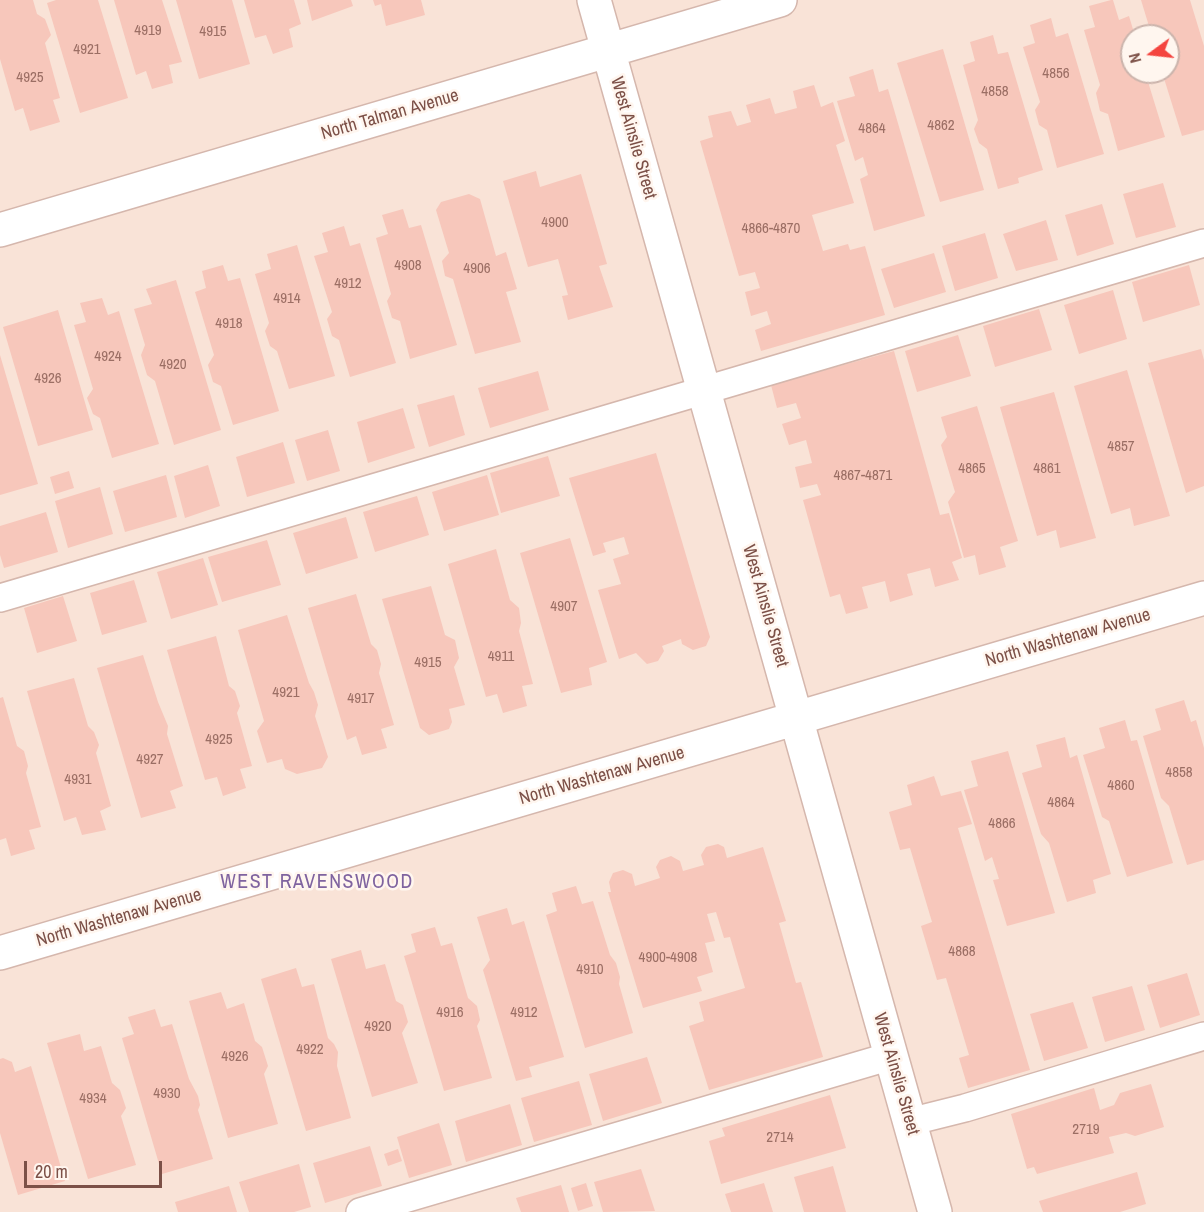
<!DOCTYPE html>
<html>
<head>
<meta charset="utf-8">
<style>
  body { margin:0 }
  #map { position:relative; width:1204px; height:1212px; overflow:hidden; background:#fef0e6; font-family:"Archivo Narrow",sans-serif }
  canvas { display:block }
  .north { position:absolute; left:1120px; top:24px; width:60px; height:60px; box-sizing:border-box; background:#fff6ef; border:2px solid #cbb4ac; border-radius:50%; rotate:255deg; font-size:16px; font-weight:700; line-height:24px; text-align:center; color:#7c5047 }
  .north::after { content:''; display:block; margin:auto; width:21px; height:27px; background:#f4443f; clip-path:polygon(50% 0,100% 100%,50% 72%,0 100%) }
  .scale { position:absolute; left:24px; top:1161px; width:138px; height:27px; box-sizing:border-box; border:3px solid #7c5047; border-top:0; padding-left:8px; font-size:18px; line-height:21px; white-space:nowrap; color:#7c5047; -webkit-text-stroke:4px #fff6ef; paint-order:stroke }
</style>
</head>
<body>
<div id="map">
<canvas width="1204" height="1212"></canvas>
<div class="north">N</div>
<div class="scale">20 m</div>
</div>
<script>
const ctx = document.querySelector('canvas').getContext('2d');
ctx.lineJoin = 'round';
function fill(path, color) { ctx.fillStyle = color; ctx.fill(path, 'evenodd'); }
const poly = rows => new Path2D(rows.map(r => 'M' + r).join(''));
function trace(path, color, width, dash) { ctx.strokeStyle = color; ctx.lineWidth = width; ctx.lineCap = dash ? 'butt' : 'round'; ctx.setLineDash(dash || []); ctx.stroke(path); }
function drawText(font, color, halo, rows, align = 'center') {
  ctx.font = font + ' "Archivo Narrow",sans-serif'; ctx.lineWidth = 5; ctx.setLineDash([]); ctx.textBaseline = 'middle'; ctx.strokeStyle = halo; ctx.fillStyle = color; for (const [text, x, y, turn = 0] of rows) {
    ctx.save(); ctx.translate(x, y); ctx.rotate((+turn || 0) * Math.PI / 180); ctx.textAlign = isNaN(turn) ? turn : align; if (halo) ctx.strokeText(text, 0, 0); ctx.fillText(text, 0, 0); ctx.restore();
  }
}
fill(poly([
  [0,0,1204,0,1204,1212,0,1212],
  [1132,36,1168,36,1168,72,1132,72]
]), '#f9e3d7');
fill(poly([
  [0,0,33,0,37,14,45,19,51,35,45,43,60,98,53,100,60,122,30,131,23,108,15,111,0,59],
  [56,0,98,0,128,98,80,113,47,3],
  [114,0,162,0,182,62,169,65,173,83,152,89,146,71,136,75],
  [176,0,232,0,250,64,199,79],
  [244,0,294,0,301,24,289,29,293,47,273,54,266,35,255,38],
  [307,0,351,0,353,6,312,21],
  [373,0,421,0,425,15,386,26,381,4,375,6],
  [1111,0,1113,0,1119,20,1129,16,1135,36,1132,36,1132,72,1145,72,1165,137,1118,151,1108,114,1100,111,1096,93,1100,85,1084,30,1095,27,1089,6],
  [1141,0,1190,0,1204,46,1204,130,1182,136,1162,72,1168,72,1168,36,1152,36],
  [1051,18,1056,37,1068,33,1104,154,1057,168,1047,130,1039,125,1035,110,1040,102,1023,47,1035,43,1030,25],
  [993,35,998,54,1008,52,1043,170,1018,178,1019,183,998,189,987,149,979,143,974,129,978,120,963,65,975,61,970,42],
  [943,49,984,190,940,202,897,63],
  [873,69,879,92,888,89,925,216,874,231,860,179,868,175,863,157,855,161,837,101,855,96,849,77],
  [814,85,821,107,833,102,845,141,836,145,854,203,812,215,823,251,848,244,850,250,865,246,885,315,761,351,755,330,771,324,767,311,751,316,745,292,760,288,755,272,739,276,700,141,713,137,708,116,731,111,737,126,751,122,746,105,770,98,775,114,797,108,793,91],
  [536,171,540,187,581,174,607,264,599,266,613,307,568,320,562,296,568,295,558,259,528,267,503,181],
  [1163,183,1176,227,1136,238,1123,194],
  [469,194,480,199,496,256,506,252,517,289,506,292,521,342,475,354,453,279,445,276,442,261,449,253,436,210,441,202],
  [1102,204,1114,244,1077,256,1065,215],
  [403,209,409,228,421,225,457,345,410,359,400,321,392,318,387,301,391,294,376,238,388,234,382,215],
  [1046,220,1058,260,1016,271,1003,234],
  [344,226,350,246,360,243,396,363,350,377,339,340,332,336,327,319,332,312,314,256,328,252,322,233],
  [985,233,998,278,955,291,942,246],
  [297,245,335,376,289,389,277,351,270,346,265,331,269,323,255,274,271,269,267,254],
  [934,253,946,292,894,308,881,269],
  [223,265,228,281,240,278,279,411,233,425,221,386,213,382,208,365,214,355,195,292,206,288,202,271],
  [1189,265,1200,305,1143,322,1132,282],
  [176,280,221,430,174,445,155,381,147,375,141,355,145,345,134,309,152,304,146,289],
  [1113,290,1127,339,1079,354,1064,305],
  [102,298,108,315,119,311,159,444,112,458,100,418,93,414,87,398,93,389,74,325,86,322,80,303],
  [1039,309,1052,350,995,367,983,326],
  [58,310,93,430,38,446,3,327],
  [958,335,971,376,917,392,905,351],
  [1201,349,1204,360,1204,486,1186,493,1148,363],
  [894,351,940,515,949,513,962,558,952,562,959,580,935,587,930,568,907,574,913,595,890,602,885,581,862,587,868,608,846,614,840,594,830,597,803,500,821,495,817,484,800,488,795,467,812,463,806,440,789,445,782,424,801,418,796,403,777,408,771,385],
  [0,355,38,484,0,495],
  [1127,370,1170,516,1134,526,1130,508,1111,514,1074,386],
  [538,371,549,410,490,428,478,388],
  [1054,392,1096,538,1060,548,1056,530,1037,536,1000,407],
  [454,395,465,435,429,447,417,405],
  [977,406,1018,541,1000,547,1006,567,979,575,975,555,964,558,948,502,955,492,941,445,947,437,941,417],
  [403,408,415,448,368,463,357,422],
  [328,430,340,471,307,481,295,440],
  [283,442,295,483,247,497,236,457],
  [656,453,710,637,706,646,693,650,682,644,681,639,662,646,664,651,658,661,647,664,636,653,619,659,598,590,621,584,613,559,629,554,624,537,603,543,606,552,593,556,569,478],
  [548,456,560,496,501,513,490,473],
  [208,465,220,506,185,518,174,476],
  [69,471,74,488,55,494,50,477],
  [166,475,177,517,125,532,113,491],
  [487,475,499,515,444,531,432,492],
  [100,487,113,534,68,548,55,501],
  [417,496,429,535,375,552,363,512],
  [46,512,58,552,4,568,0,555,0,526],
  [346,517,358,558,306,574,293,533],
  [570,538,607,662,589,668,592,685,561,693,520,553],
  [267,540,281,585,222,602,208,557],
  [496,549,510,600,519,608,521,623,519,631,533,684,522,686,527,706,503,713,497,694,486,697,448,564],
  [203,558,218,605,171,619,157,572],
  [134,580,147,622,102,635,90,593],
  [431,586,445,635,455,640,459,658,454,667,465,705,449,709,452,722,449,729,429,735,420,728,382,599],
  [356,594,371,644,377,650,381,664,379,673,394,725,381,729,387,748,362,755,356,736,347,740,308,608],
  [63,596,77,641,37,653,24,608],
  [287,615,309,683,314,692,318,705,315,716,328,757,322,768,297,774,285,769,282,759,267,763,257,731,264,721,238,630],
  [216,636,229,686,235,691,240,706,237,713,252,766,240,769,246,788,223,796,217,777,205,780,167,650],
  [143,655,158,702,168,726,167,734,183,786,170,791,176,808,141,818,97,668],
  [74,678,88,726,94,732,99,745,96,753,111,806,100,811,106,830,82,835,76,817,64,821,27,691],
  [3,697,17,746,24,751,28,766,26,773,41,827,29,830,35,849,11,856,6,838,0,840,0,698],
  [1184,700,1191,722,1196,720,1204,748,1204,860,1187,865,1169,806,1161,798,1143,736,1161,730,1155,709],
  [1125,720,1131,741,1137,740,1173,863,1127,877,1109,821,1102,817,1083,755,1105,748,1099,728],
  [1065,737,1070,758,1077,755,1111,874,1093,880,1096,893,1067,902,1049,843,1041,834,1022,773,1042,767,1036,745],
  [1008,751,1055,913,1007,926,993,880,999,879,992,857,985,861,964,790,978,786,971,761],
  [934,776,941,796,961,791,972,824,958,828,1030,1070,968,1088,959,1058,969,1055,946,978,937,980,921,926,932,922,910,848,900,850,889,812,912,805,907,785],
  [718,844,724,847,727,858,763,847,786,921,779,923,796,983,801,982,823,1057,709,1090,689,1026,704,1021,699,1002,745,988,730,937,724,938,716,912,707,914,715,941,705,943,713,972,697,977,702,991,643,1008,608,892,611,892,609,882,613,873,623,870,632,874,635,886,660,878,656,867,660,860,671,856,680,861,683,871,704,865,701,855,706,847],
  [576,886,582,904,593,901,610,955,616,963,620,977,619,984,633,1033,585,1048,546,915,557,911,552,893],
  [507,908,512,925,524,921,564,1057,529,1067,532,1077,516,1081,483,970,490,960,477,917],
  [435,927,441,946,452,943,468,998,477,1006,480,1020,477,1026,492,1078,444,1091,404,956,416,952,411,934],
  [361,950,366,969,385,964,396,1001,403,1005,408,1022,402,1033,418,1083,372,1097,331,959],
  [296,968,302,987,314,984,328,1038,334,1044,338,1052,337,1066,351,1118,306,1131,261,979],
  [1187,973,1200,1015,1160,1028,1147,985],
  [1132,986,1145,1030,1105,1042,1092,997],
  [221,992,227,1009,244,1003,255,1041,262,1047,268,1066,264,1074,278,1124,228,1138,189,1001],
  [1073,1002,1088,1048,1044,1061,1030,1014],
  [155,1009,161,1027,172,1024,189,1079,198,1096,200,1105,198,1110,213,1159,162,1174,122,1038,134,1034,128,1017],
  [80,1034,84,1051,101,1046,112,1083,120,1090,126,1108,121,1116,136,1165,88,1179,47,1043],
  [647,1057,662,1103,603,1121,589,1074],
  [3,1058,12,1062,15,1072,31,1066,65,1181,18,1195,0,1133,0,1059],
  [579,1081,592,1125,534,1142,521,1098],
  [1151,1084,1164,1127,1135,1136,1126,1133,1109,1137,1114,1153,1037,1174,1034,1167,1027,1169,1011,1114,1094,1088,1100,1110,1114,1105,1120,1093],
  [830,1095,846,1148,721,1184,709,1141,725,1136,722,1128],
  [510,1104,522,1145,466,1162,455,1121],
  [439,1123,452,1165,409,1178,397,1137],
  [370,1146,382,1186,325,1203,313,1163],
  [398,1149,402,1161,388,1166,384,1154],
  [299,1164,311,1207,294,1212,249,1212,239,1182],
  [833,1166,846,1212,804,1212,794,1177],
  [641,1169,655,1211,603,1212,594,1182],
  [1137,1172,1146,1204,1120,1212,1043,1212,1039,1201],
  [586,1183,593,1206,578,1211,571,1188],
  [764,1183,773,1212,731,1212,725,1194],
  [561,1185,569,1212,521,1212,516,1198],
  [229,1186,237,1212,178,1212,175,1202]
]), '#f7c7bb');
const lane = poly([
  [0,598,1204,243],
  [909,1122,965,1108,1204,1036],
  [360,1212,891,1056]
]);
const street = poly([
  [594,0,935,1212],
  [0,230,780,0],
  [0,953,1204,598]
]);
trace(lane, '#d5b7ad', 30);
trace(street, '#d5b7ad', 36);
trace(lane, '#fff', 27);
trace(street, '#fff', 33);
drawText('15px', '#9b6e64', null, [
  ["4919",148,31],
  ["4915",213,32],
  ["4921",87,50],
  ["4856",1056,74],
  ["4925",30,78],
  ["4858",995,92],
  ["4862",941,126],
  ["4864",872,129],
  ["4900",555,223],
  ["4866-4870",771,229],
  ["4908",408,266],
  ["4906",477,269],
  ["4912",348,284],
  ["4914",287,299],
  ["4918",229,324],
  ["4924",108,357],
  ["4920",173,365],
  ["4926",48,379],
  ["4857",1121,447],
  ["4865",972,469],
  ["4861",1047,469],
  ["4867-4871",863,476],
  ["4907",564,607],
  ["4911",501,657],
  ["4915",428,663],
  ["4921",286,693],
  ["4917",361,699],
  ["4925",219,740],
  ["4927",150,760],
  ["4858",1179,773],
  ["4931",78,780],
  ["4860",1121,786],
  ["4864",1061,803],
  ["4866",1002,824],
  ["4868",962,952],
  ["4900-4908",668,958],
  ["4910",590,970],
  ["4916",450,1013],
  ["4912",524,1013],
  ["4920",378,1027],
  ["4922",310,1050],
  ["4926",235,1057],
  ["4930",167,1094],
  ["4934",93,1099],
  ["2719",1086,1130],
  ["2714",780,1138]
]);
drawText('18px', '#7c5047', '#fff6ef', [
  ["North Talman Avenue",390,115,-16],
  ["West Ainslie Street",633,138,74],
  ["West Ainslie Street",765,606,74],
  ["North Washtenaw Avenue",1068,638,-16],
  ["North Washtenaw Avenue",602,776,-16],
  ["North Washtenaw Avenue",119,918,-16],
  ["West Ainslie Street",896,1074,74]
]);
ctx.letterSpacing = '1.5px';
drawText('20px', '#7f639f', '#fff6ef', [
  ["WEST RAVENSWOOD",317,883]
]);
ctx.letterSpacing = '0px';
</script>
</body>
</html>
